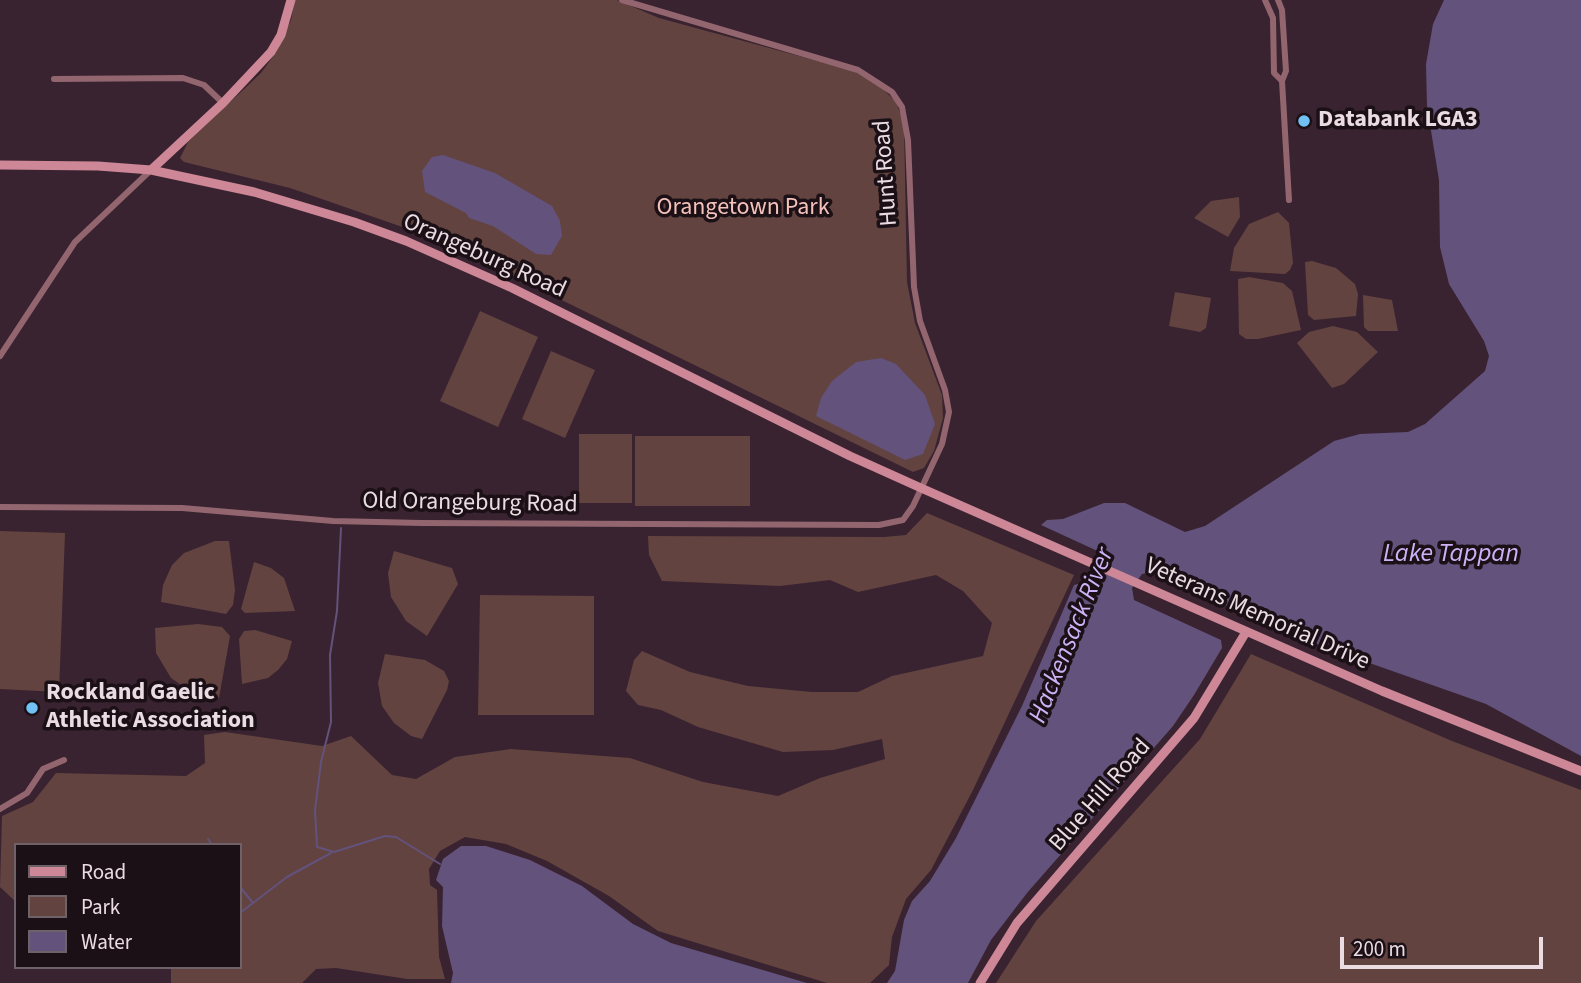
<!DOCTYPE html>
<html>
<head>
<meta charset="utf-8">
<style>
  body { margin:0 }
  #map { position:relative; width:1581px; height:983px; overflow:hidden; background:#392330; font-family:"Source Sans 3",sans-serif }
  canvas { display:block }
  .legend { position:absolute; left:14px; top:843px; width:228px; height:126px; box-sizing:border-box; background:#1a1015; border:2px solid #6e6268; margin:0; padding:9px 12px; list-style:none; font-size:21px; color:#ebdce4 }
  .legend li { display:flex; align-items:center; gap:14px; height:35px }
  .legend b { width:35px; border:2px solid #6e6268 }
  .scale { position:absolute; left:1340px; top:937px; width:203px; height:32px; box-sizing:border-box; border:4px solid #ebdce4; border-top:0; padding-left:9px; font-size:21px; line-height:24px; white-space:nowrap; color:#ebdce4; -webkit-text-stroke:5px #1a1015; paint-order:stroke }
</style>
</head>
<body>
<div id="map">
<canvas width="1581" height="983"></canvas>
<ul class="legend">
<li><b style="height:9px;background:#cd8796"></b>Road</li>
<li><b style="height:19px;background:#624340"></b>Park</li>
<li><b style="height:19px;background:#63527c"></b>Water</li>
</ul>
<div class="scale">200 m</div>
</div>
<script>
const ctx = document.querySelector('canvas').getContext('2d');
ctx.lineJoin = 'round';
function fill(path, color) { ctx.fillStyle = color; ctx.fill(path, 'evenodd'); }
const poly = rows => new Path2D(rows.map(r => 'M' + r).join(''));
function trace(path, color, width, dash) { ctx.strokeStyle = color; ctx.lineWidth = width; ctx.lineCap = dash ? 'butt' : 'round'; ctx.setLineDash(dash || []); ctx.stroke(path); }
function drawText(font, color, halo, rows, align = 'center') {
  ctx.font = font + ' "Source Sans 3",sans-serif'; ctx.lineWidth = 7; ctx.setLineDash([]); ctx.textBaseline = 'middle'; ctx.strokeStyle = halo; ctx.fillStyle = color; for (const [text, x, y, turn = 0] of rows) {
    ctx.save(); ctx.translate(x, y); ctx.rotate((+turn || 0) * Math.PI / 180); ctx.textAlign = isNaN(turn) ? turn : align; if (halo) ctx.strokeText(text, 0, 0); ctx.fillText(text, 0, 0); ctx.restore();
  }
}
fill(poly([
  [295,0,617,0,659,18,854,71,880,86,896,102,904,124,907,282,915,323,942,395,943,418,934,451,924,468,913,472,437,239,290,188,184,162,180,158,188,142,261,73,277,51,291,20],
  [1239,197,1240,217,1228,237,1194,218,1211,201],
  [1278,212,1289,223,1293,263,1290,270,1285,274,1230,271,1234,248,1249,224],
  [1312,261,1336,268,1355,284,1358,294,1356,316,1314,320,1308,315,1305,262],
  [1249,277,1283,283,1292,291,1301,330,1258,339,1246,339,1239,334,1238,279],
  [1175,292,1211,298,1206,328,1200,332,1169,326],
  [1363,295,1392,300,1398,331,1368,331,1364,327],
  [480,311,538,337,498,427,440,401],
  [1333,326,1357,332,1378,352,1344,384,1332,388,1297,343,1309,332],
  [551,351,595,370,565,438,522,419],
  [579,434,632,434,632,503,579,503],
  [635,436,750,436,750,506,635,506],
  [927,513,1074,575,973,790,931,870,906,899,892,937,889,965,870,983,827,983,658,931,609,896,547,861,506,844,465,837,440,851,429,869,430,885,437,890,439,957,445,979,407,979,336,968,316,969,302,983,171,983,171,967,240,967,240,845,16,845,16,902,0,887,2,816,33,802,56,773,186,776,205,763,204,735,225,732,322,746,351,736,392,775,416,779,455,757,511,749,630,758,703,782,778,796,820,778,885,759,882,739,833,750,783,752,698,727,661,710,638,705,626,691,634,660,642,651,690,672,748,686,812,692,858,692,892,676,983,656,992,623,963,591,936,575,858,592,830,580,780,586,662,581,649,555,648,536,884,537,906,535],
  [0,531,65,533,59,692,0,689],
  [215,541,229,541,235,590,233,605,226,614,161,602,163,585,172,565,184,553],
  [394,551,452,568,458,584,427,636,406,621,391,597,388,573],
  [254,562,271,568,284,578,295,611,245,613,241,609],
  [480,595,594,596,594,715,478,715],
  [198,624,222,627,230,636,219,698,193,693,171,678,156,653,155,628],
  [255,630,292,641,287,659,278,670,268,678,242,684,239,639,244,631],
  [385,654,425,660,444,671,449,681,447,690,422,739,411,736,394,723,382,706,378,683],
  [1251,654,1452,741,1581,790,1581,983,996,983,1036,921,1200,739]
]), '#624340');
fill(poly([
  [1444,0,1581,0,1581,756,1486,704,1324,647,1149,573,1142,574,1132,588,1134,600,1221,640,1222,648,1194,695,1173,726,1027,893,991,940,968,983,887,983,895,971,904,920,912,901,930,881,956,838,1022,706,1074,585,1100,578,1108,560,1104,554,1041,525,1047,520,1063,519,1104,503,1125,503,1185,532,1205,526,1334,441,1360,434,1408,432,1425,424,1485,371,1489,356,1484,341,1449,284,1440,247,1439,180,1427,106,1426,64,1433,24],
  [443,155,495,173,552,206,560,221,562,236,551,255,536,254,493,226,469,218,466,213,425,192,422,171,432,157],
  [881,358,896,364,925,395,935,424,923,454,905,460,816,416,821,398,832,381,856,362],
  [461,846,486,846,530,860,582,886,633,924,671,943,807,983,451,983,453,973,442,926,443,887,436,880,443,859]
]), '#63527c');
trace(poly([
  [341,528,337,611,330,655,331,722,321,762,315,810,317,847,334,852,385,836,396,837,440,864],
  [208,839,212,845],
  [240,887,253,903,287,877,331,853],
  [240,913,253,903]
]), '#63527c', 2);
trace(poly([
  [1265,0,1273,18,1274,73,1282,81],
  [1278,0,1282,10,1286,71,1282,81,1289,200],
  [54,79,183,78,204,85,223,103],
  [0,356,75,242,151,170],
  [0,507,182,508,333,521,421,523,879,525,903,520,913,506,942,444,949,412,945,390,920,321,914,287,908,140,902,107,892,92,858,70,622,0],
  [0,809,27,793,43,769,64,760]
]), '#93666f', 6);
trace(poly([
  [0,165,98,166,151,170,254,192,354,222,406,241,512,288,850,456,921,488,1382,691,1581,771],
  [151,170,223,103,271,52,281,35,291,0],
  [980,983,1017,923,1194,718,1246,632]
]), '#cd8796', 9);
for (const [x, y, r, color] of [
  [1304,121,7,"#72c1f5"],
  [32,708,7,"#72c1f5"]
]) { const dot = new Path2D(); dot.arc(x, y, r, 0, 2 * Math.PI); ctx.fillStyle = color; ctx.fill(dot); trace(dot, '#1a1015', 2.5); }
drawText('bold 24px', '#ebdce4', '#1a1015', [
  ["Databank LGA3",1318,121],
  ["Rockland Gaelic",46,694],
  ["Athletic Association",46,722]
], 'left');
drawText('24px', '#ebdce4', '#1a1015', [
  ["Hunt Road",887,173,-94],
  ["Orangeburg Road",484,257,24],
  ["Old Orangeburg Road",470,504,1],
  ["Veterans Memorial Drive",1257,615,24],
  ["Blue Hill Road",1101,796,-49]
]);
drawText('24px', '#f5c2bb', '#1a1015', [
  ["Orangetown Park",743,209]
]);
drawText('italic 26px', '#cdb1f6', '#1a1015', [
  ["Lake Tappan",1451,555],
  ["Hackensack River",1073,636,-68]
]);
</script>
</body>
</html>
